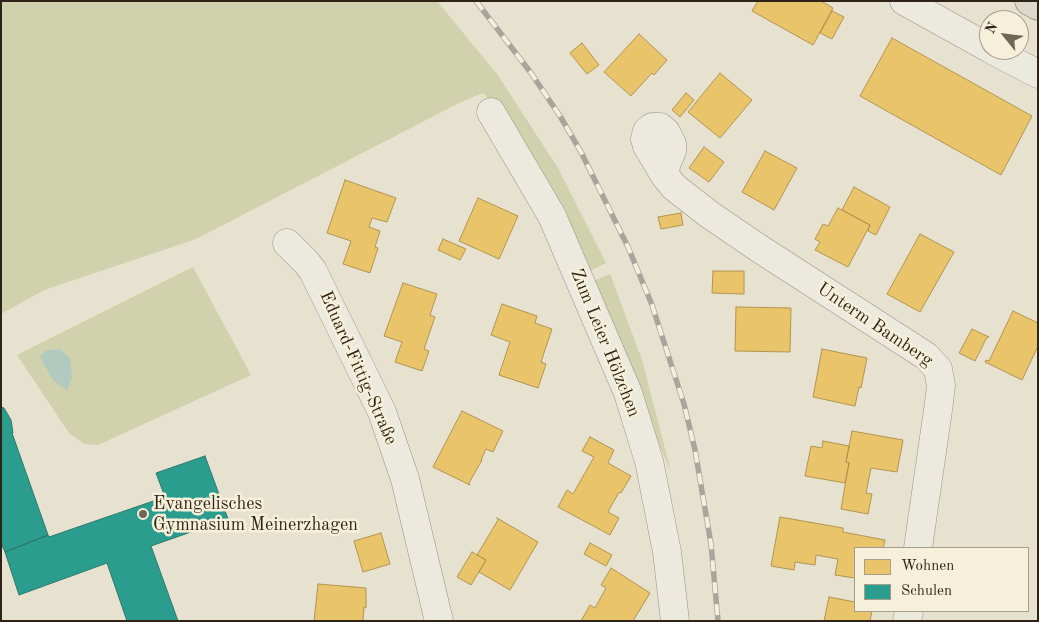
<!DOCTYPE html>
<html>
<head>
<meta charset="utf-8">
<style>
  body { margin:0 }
  #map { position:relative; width:1039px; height:622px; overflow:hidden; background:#e7e1cf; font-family:"Old Standard TT",serif }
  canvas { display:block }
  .frame { position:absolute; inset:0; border:2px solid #2f2318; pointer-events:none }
  .legend { position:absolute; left:854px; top:547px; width:175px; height:65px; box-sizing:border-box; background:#f6efd9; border:1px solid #a69d8c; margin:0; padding:6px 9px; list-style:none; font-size:15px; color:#2f2318 }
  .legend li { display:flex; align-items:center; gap:10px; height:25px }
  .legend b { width:25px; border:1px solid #a69d8c }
  .north { position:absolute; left:979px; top:10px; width:50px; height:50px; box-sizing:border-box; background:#f6efd9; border:1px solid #a69d8c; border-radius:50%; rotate:299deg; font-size:14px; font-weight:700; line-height:20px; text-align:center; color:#2f2318 }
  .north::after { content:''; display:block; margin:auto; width:18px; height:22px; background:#6f6658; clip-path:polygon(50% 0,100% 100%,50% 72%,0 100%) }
</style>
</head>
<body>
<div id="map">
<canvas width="1039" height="622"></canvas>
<div class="frame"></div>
<ul class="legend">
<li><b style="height:14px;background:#e9c46a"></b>Wohnen</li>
<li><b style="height:14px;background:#2a9d8f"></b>Schulen</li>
</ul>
<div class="north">N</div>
</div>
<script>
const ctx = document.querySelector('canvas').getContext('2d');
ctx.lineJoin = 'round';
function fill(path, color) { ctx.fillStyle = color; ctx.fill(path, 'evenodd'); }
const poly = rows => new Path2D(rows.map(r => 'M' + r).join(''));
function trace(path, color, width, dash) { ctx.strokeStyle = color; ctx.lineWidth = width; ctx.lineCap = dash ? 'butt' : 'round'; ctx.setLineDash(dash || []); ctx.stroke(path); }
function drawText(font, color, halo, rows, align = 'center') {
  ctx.font = font + ' "Old Standard TT",serif'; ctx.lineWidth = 5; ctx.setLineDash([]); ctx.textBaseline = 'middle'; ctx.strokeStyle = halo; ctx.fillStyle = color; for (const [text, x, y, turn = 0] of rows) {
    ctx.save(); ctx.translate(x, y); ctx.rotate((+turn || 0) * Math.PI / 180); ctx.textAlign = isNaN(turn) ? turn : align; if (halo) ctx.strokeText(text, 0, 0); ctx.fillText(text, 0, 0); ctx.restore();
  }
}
fill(poly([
  [1,1,437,1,497,74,558,168,606,263,584,274,491,101,483,93,461,102,196,239,44,290,1,314],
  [193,267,251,375,98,445,84,444,69,433,17,355],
  [610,274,642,360,671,472,588,283]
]), '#d0d1ad');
fill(poly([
  [59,349,70,358,72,377,67,390,53,380,40,357,45,351]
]), '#b2c9bf');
const homes = poly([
  [758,1,821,1,833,8,813,45,752,11,758,1],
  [832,11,844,17,832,39,820,33,832,11],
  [639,34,667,60,654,75,652,73,631,96,604,72,639,34],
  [892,38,1032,116,1001,175,860,96,892,38],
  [582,43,599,65,587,74,570,53,582,43],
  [720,73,752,100,720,138,688,112,720,73],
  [686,93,694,100,680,117,672,110,686,93],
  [704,147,724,162,709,182,689,168,704,147],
  [765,151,797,168,774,210,742,192,765,151],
  [345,180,396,198,387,222,372,218,369,227,380,231,375,247,378,248,370,273,343,264,351,241,327,233,345,180],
  [854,187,890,207,876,235,868,231,870,225,842,210,854,187],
  [478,198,518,216,499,259,459,241,478,198],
  [838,208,870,225,848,267,815,250,820,242,815,239,823,224,828,226,838,208],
  [681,213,683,225,661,229,658,217,681,213],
  [920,234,954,252,920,312,887,294,920,234],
  [443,239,466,249,460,260,438,250,443,239],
  [713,271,744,271,744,294,712,293,713,271],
  [403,283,437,294,430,315,435,317,424,349,429,351,422,371,395,362,402,342,384,336,403,283],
  [502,304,537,316,535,323,552,329,541,362,546,364,538,388,499,375,510,342,491,335,502,304],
  [736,307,791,308,790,352,735,351,736,307],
  [1013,311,1038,323,1038,346,1022,380,985,362,986,360,989,361,1013,311],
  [972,329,989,337,987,337,975,361,959,353,972,329],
  [822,349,867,358,861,388,859,387,855,406,813,397,822,349],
  [462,411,503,431,493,452,486,449,481,460,482,460,469,483,470,485,433,467,462,411],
  [852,431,903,440,897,472,871,468,866,493,872,494,868,514,841,509,849,463,846,462,852,431],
  [590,437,614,450,608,463,631,476,621,493,619,492,608,512,619,518,610,535,558,507,567,490,573,494,594,457,582,451,590,437],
  [823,441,849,446,846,462,849,463,845,483,805,476,811,446,822,448,823,441],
  [780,517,843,528,843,532,885,540,883,548,855,548,855,578,835,575,838,559,816,555,815,565,795,562,794,570,771,566,780,517],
  [497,518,538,542,510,590,479,572,486,560,477,555,498,520,497,518],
  [381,533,390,564,363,572,354,541,381,533],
  [590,543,612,555,606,566,584,554,590,543],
  [472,552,486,560,471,585,457,577,472,552],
  [611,568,650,593,633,621,581,621,590,605,595,608,606,588,601,585,611,568],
  [318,584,366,588,366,608,364,607,363,621,314,621,318,584],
  [829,597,855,602,855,611,872,611,870,621,824,621,829,597]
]);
fill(homes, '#e9c46a');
trace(homes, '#b19451', 1);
const schools = poly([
  [1,407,4,408,11,420,13,433,12,433,48,535,5,552,1,543,1,407],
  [205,456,228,519,151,546,178,621,127,621,107,563,19,595,5,552,48,535,49,537,165,497,156,473,205,456]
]);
fill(schools, '#2a9d8f');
trace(schools, '#2c786b', 1);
const minor = poly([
  [904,1,989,48],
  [992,50,1038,74],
  [491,112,552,216,628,393,649,461,667,552,675,621],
  [665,176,666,165,672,151,672,144,666,132,660,127,652,127,647,131,645,139,647,146,665,176,674,187,710,215,760,249,926,356,938,369,941,386,938,410,918,548],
  [287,243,306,262,313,271,382,412,405,479,439,621],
  [907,621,909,611]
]);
const major = poly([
  [1029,1,1038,6]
]);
trace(minor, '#989287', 29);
trace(major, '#7e786e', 29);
trace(minor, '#ece9df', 28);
trace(major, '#ded8ca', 28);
const rail = poly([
  [476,1,531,73,560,116,581,152,628,247,652,305,684,404,695,450,711,544,718,621]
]);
trace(rail, '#a9a59d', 5.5);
trace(rail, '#f6efd9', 4, [11]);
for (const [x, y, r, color] of [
  [143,514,5,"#6f6658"]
]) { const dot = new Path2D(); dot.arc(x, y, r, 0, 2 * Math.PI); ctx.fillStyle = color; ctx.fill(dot); trace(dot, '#f6efd9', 2); }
drawText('18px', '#2f2318', '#f6efd9', [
  ["Unterm Bamberg",875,325,34],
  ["Zum Leier Hölzchen",605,343,68],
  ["Eduard-Fittig-Straße",358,368,66]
]);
drawText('18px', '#2f2318', '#f6efd9', [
  ["Evangelisches",153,504],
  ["Gymnasium Meinerzhagen",153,525]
], 'left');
</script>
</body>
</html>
